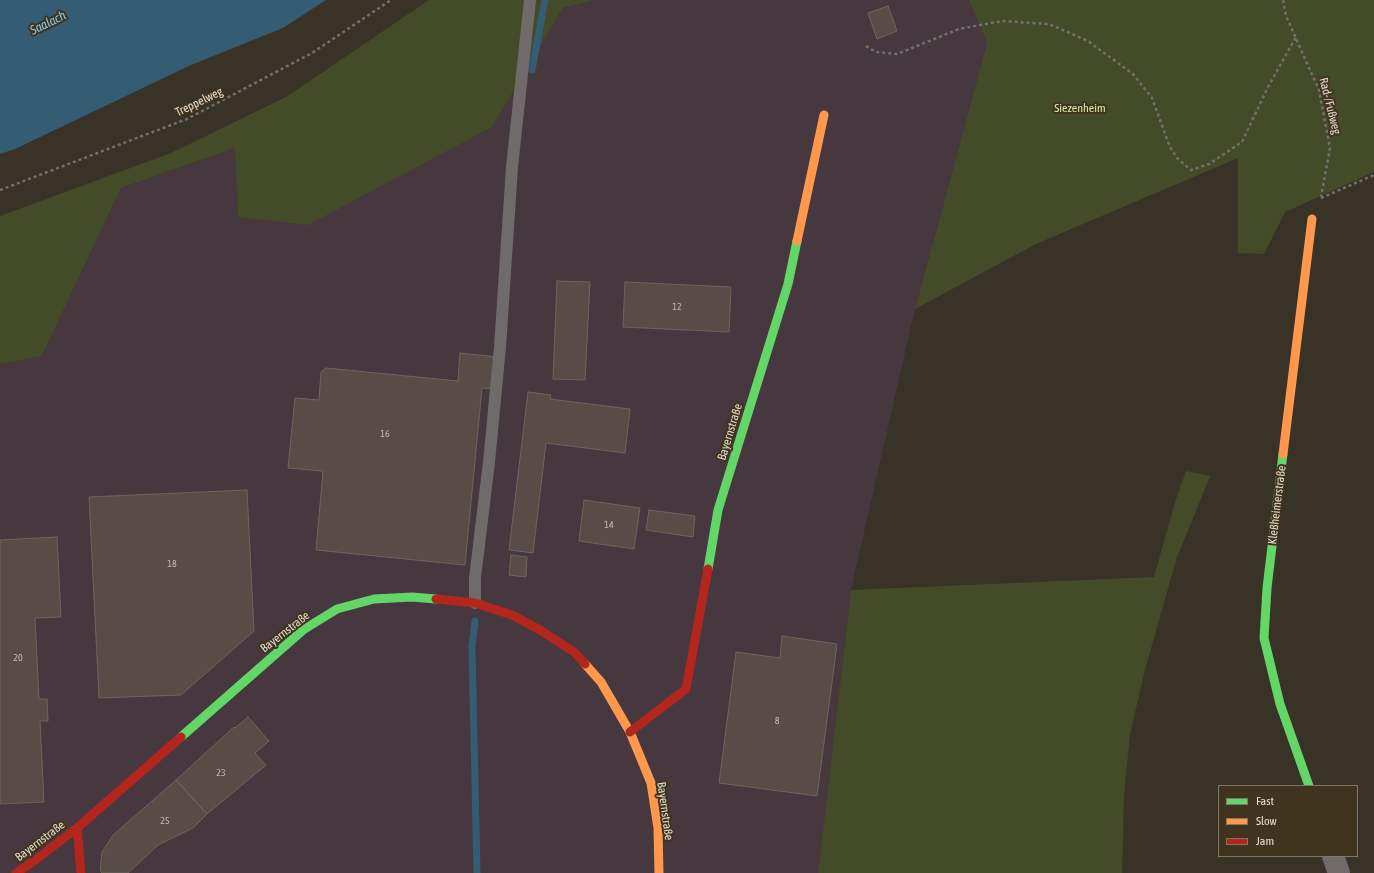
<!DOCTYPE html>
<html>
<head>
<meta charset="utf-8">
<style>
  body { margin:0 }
  #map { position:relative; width:1374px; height:873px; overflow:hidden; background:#393227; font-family:"Asap Condensed",sans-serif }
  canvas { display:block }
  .legend { position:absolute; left:1218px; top:785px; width:140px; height:72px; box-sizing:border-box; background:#41341f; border:1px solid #827765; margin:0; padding:5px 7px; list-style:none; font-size:12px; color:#e4dccf }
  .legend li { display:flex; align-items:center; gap:8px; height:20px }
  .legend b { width:20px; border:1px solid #827765 }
</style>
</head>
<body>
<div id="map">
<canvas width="1374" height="873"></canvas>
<ul class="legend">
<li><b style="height:5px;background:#63d668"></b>Fast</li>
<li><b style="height:5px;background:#ff974d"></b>Slow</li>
<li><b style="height:5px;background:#b3261e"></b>Jam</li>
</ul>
</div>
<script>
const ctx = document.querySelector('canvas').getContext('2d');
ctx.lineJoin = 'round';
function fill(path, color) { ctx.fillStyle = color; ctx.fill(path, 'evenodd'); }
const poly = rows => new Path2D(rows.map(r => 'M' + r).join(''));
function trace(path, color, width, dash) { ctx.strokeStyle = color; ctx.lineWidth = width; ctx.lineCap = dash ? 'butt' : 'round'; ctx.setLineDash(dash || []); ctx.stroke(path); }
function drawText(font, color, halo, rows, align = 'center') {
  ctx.font = font + ' "Asap Condensed",sans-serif'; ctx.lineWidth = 4; ctx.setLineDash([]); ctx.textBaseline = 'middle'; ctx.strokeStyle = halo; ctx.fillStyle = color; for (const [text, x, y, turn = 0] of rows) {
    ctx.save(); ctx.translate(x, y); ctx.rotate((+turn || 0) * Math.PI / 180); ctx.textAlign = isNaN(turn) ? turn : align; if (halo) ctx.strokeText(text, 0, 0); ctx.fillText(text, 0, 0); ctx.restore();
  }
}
fill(poly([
  [596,0,969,0,987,43,915,309,851,590,818,873,0,873,0,364,42,356,121,188,235,148,492,127,563,8]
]), '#47373e');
fill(poly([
  [429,0,596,0,563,8,492,127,308,225,238,217,235,148,121,188,42,356,0,364,0,216,171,153,286,97],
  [969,0,1374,0,1374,172,1285,212,1264,254,1238,253,1238,158,1036,244,915,309,987,43],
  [1186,471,1210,476,1176,560,1145,670,1130,734,1124,796,1122,873,818,873,851,590,1154,577,1176,499]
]), '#444b29');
fill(poly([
  [0,0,326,0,283,28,191,65,15,149,0,154]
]), '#345c73');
trace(poly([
  [532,70,545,0],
  [475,621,472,647,477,873]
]), '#345c73', 7);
const building = poly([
  [888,6,897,31,877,39,868,13,888,6],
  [557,281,590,282,585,380,553,379,557,281],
  [625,282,731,287,729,332,623,327,625,282],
  [460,353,498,357,495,389,482,388,465,565,316,550,323,471,288,468,295,398,319,400,321,372,326,368,458,381,460,353],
  [528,392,551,395,550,399,630,409,625,453,546,443,533,553,509,550,528,392],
  [247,490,254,631,181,695,99,698,89,497,247,490],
  [584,500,640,508,634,549,579,541,584,500],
  [649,510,695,516,693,537,646,530,649,510],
  [57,537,61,617,35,618,39,699,47,699,48,721,40,721,44,802,0,804,0,540,57,537],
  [511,555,527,557,526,577,509,575,511,555],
  [782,636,837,644,817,796,719,783,736,652,780,658,782,636],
  [248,717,269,741,255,753,266,765,207,814,176,780,234,727,235,728,248,717],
  [176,780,207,814,193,828,158,845,128,873,102,873,100,870,102,852,113,835,176,780]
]);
fill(building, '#594c47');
trace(building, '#6e655f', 1);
trace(poly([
  [1283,0,1286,16,1319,90,1330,148,1321,197],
  [866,46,876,52,897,54,959,29,1002,21,1049,24,1088,41,1133,74,1152,98,1170,147,1177,158,1191,170,1209,164,1242,142,1268,87,1296,37],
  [0,190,187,119,312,53,391,0],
  [1321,198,1374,175]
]), '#74706d', 2.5, [3, 3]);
trace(poly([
  [475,603,475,578,489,462,500,347,512,167,530,0]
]), '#706b6a', 12);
trace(poly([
  [1333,856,1339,873]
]), '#706b6a', 22);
trace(poly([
  [1283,454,1267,588,1264,638,1280,704,1309,786],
  [708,569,718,510,788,284,797,241],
  [181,737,303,630,337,609,374,599,412,597,436,599]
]), '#63d668', 9);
trace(poly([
  [797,241,824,115],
  [1283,454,1312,219],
  [585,664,601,682,630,732,651,783,658,828,659,873]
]), '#ff974d', 9);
trace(poly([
  [436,599,475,603,512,615,540,630,574,652,585,664],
  [630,732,686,689,708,569],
  [77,828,81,873],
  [16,873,34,861,77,828,181,737]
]), '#b3261e', 9);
drawText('10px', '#c1b8ad', null, [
  ["12",677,307],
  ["16",385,434],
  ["14",609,525],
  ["18",172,564],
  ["20",18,658],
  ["8",777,721],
  ["23",221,773],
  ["25",165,821]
]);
drawText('12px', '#e4dccf', '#41341f', [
  ["Treppelweg",199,102,-26],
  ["Rad-/Fußweg",1330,106,76],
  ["Bayernstraße",730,432,-73],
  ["Kleßheimerstraße",1277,505,-83],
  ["Bayernstraße",285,632,-38],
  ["Bayernstraße",665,811,82],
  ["Bayernstraße",40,841,-37]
]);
drawText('12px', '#d9eba3', '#41341f', [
  ["Siezenheim",1080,108]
]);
drawText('italic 13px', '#82ccf6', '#41341f', [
  ["Saalach",48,23,-26]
]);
</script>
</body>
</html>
